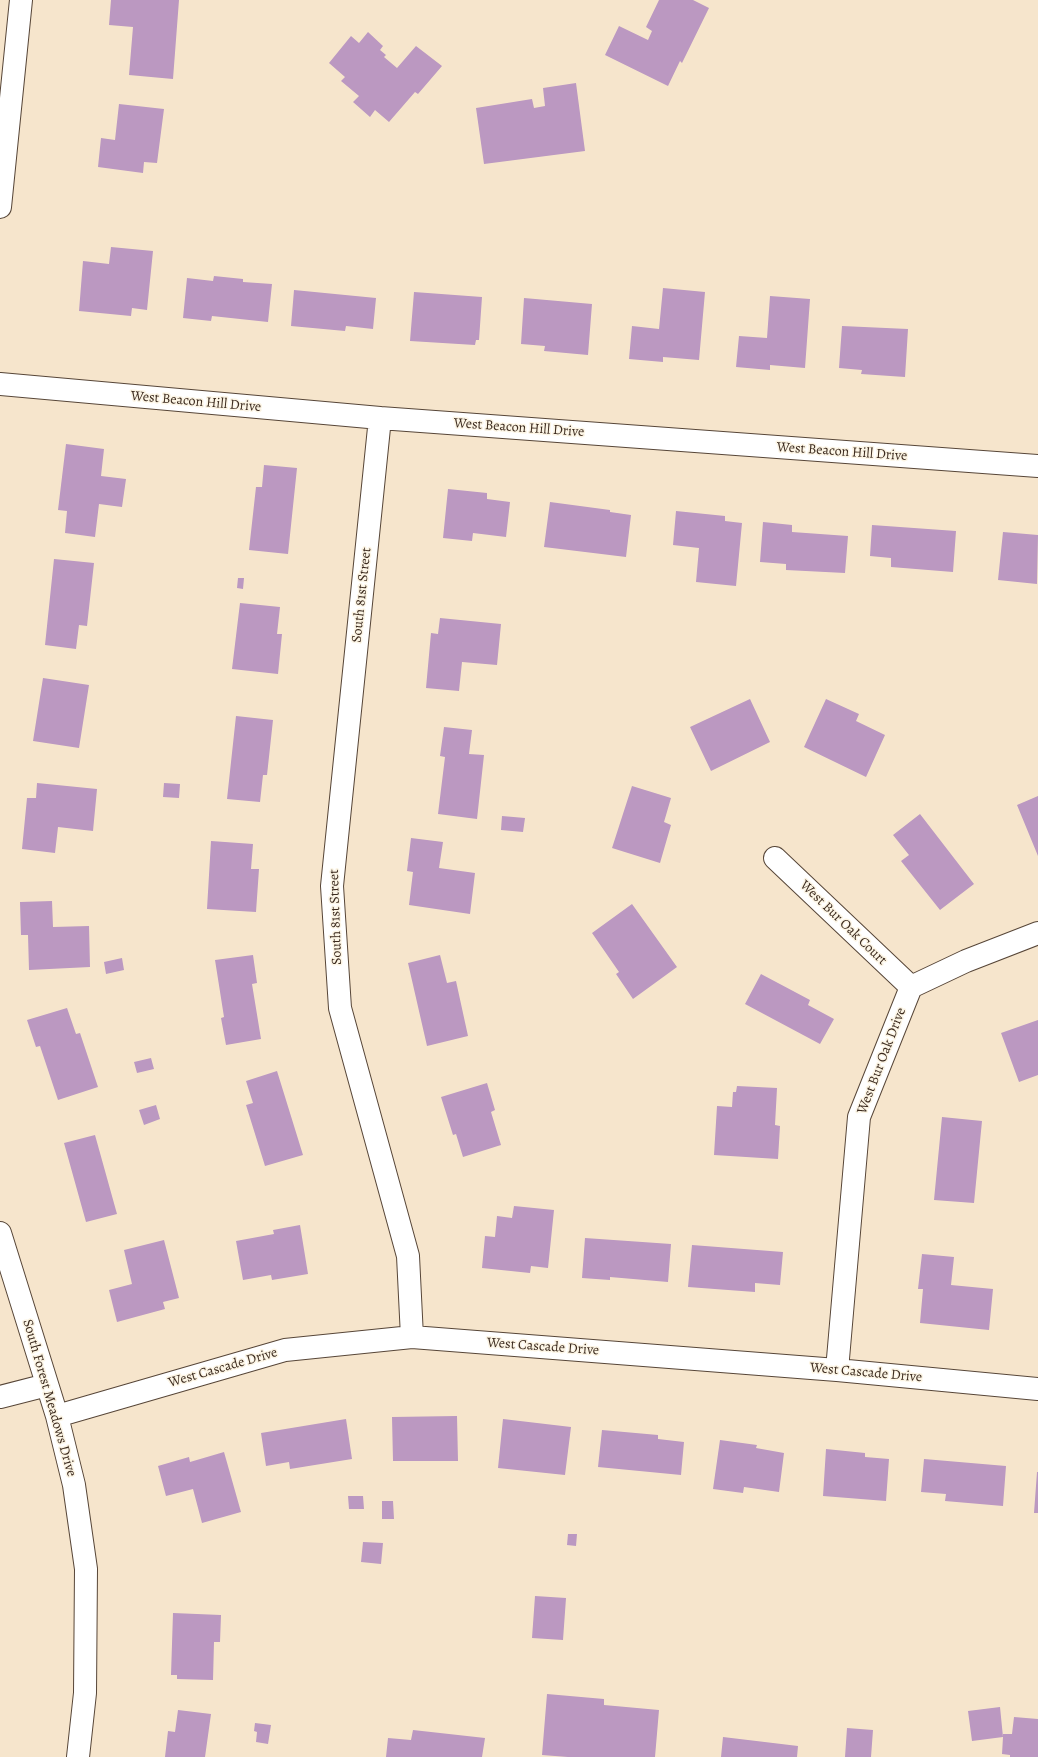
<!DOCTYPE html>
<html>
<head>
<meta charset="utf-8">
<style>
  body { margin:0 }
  canvas { display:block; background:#f6e5cc }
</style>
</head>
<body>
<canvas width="1038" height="1757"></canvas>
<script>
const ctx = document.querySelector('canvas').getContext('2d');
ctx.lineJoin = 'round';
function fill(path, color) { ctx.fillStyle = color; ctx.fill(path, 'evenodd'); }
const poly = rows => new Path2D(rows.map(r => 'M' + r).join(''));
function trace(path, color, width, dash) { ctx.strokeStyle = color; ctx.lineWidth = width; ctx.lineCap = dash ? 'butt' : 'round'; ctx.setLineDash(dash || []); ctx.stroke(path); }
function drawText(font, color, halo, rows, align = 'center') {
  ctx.font = font + ' Alegreya,serif'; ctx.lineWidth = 3; ctx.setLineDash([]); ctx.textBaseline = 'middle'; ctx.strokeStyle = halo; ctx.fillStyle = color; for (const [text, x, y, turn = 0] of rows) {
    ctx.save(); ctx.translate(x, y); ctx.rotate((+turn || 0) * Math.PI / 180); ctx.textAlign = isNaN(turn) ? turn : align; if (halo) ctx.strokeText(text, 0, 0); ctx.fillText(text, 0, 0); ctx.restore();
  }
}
fill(poly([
  [111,0,179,0,173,79,129,75,133,27,109,25],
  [659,0,693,0,709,8,682,63,680,61,668,86,605,55,619,26,648,40,652,31,646,27],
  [368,32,383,46,380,50,386,55,384,57,397,68,416,46,442,66,418,94,415,92,389,122,375,110,370,117,353,102,359,96,341,81,345,77,329,63,351,36,359,43],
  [576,83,585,151,484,164,476,108,532,99,534,108,545,106,543,88],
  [119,104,164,109,157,163,144,162,143,173,98,167,101,138,115,140],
  [111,247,153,251,147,310,132,308,131,316,79,311,83,261,109,264],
  [214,276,243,279,243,282,272,284,268,322,212,316,211,321,183,318,187,278,213,281],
  [663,288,705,292,699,360,663,357,663,362,629,359,632,326,659,329],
  [294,290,376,298,373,329,346,326,345,331,291,326],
  [414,292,482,297,479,340,476,340,475,345,410,341],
  [770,296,810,299,805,368,770,365,770,370,736,367,739,336,767,338],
  [524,298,592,304,588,355,544,351,545,346,521,344],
  [842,326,908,329,905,377,861,374,862,370,839,368],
  [66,444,104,449,101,476,126,479,122,507,99,504,95,537,65,533,67,511,58,510],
  [264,465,297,468,288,554,249,550,256,487,262,487],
  [448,489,487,493,487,499,510,502,506,537,473,533,472,541,443,538],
  [550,502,610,510,610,512,631,515,626,557,544,547],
  [676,511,725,516,725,521,742,523,736,586,696,582,699,548,673,545],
  [763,522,792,525,792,532,848,536,845,573,786,570,786,564,760,562],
  [872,525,956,531,953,572,891,567,891,558,870,556],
  [1003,532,1038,535,1037,584,998,580],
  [54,559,94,563,87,626,79,625,76,649,45,645],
  [238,578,244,578,243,589,237,588],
  [240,603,280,607,277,634,282,634,278,674,232,669],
  [440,618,501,624,497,665,462,662,459,691,426,688,431,633,438,634],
  [43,678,89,685,79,748,33,741],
  [750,699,770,742,711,771,690,727],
  [826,699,859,714,856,721,885,735,866,777,804,747],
  [236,716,273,720,267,775,263,775,260,802,227,799],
  [444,727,472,730,469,754,484,755,477,819,438,814,445,757,440,756],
  [37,783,97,789,93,831,58,827,55,853,22,849,27,798,36,798],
  [164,783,180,784,179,798,163,797],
  [632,786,671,798,664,822,671,825,660,863,612,848],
  [1038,796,1038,856,1017,805],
  [920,814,974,884,940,910,901,861,909,855,893,835],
  [502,816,525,818,523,832,501,830],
  [411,838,443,842,439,868,475,873,470,914,409,905,413,872,407,871],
  [211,841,253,844,251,869,259,869,256,912,207,909],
  [52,901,53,927,89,926,90,967,29,970,28,935,21,935,20,902],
  [632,904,677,967,633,999,616,974,619,972,592,933],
  [253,955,257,983,252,984,261,1039,226,1045,221,1018,224,1017,215,960],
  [440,955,447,983,456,981,468,1036,427,1046,408,963],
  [122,958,124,970,106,974,104,962],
  [761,974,810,1000,808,1005,834,1019,820,1044,745,1004],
  [67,1008,76,1034,80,1033,98,1087,58,1100,40,1046,36,1047,27,1020],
  [1038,1020,1038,1075,1019,1082,1001,1033],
  [151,1058,154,1069,137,1073,134,1062],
  [277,1071,303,1155,265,1166,246,1105,253,1103,246,1081],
  [487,1083,495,1110,491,1112,501,1145,463,1157,456,1134,453,1135,441,1097],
  [737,1086,777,1088,775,1125,780,1126,778,1159,714,1155,717,1106,732,1107,733,1092,736,1092],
  [156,1105,160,1119,144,1125,139,1110],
  [942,1117,982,1121,974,1203,934,1200],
  [95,1135,117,1214,86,1222,64,1143],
  [514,1206,554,1210,548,1268,531,1266,530,1273,482,1268,485,1236,495,1237,497,1216,512,1218],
  [300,1225,308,1274,272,1280,271,1275,243,1280,236,1241,274,1234,273,1230],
  [585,1238,671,1244,668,1282,610,1277,610,1280,582,1278],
  [164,1240,179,1298,163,1302,165,1309,117,1322,109,1290,132,1284,124,1250],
  [692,1245,783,1252,780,1285,755,1283,755,1292,688,1287],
  [922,1254,954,1257,951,1285,993,1289,989,1330,920,1323,923,1289,918,1289],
  [457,1416,458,1461,393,1461,392,1417],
  [346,1419,352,1459,290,1469,289,1462,266,1466,261,1433],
  [503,1419,571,1427,565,1475,498,1468],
  [602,1430,658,1435,658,1439,684,1442,681,1475,598,1467],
  [720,1440,757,1445,756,1448,784,1453,779,1492,744,1487,743,1493,713,1489],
  [826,1449,865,1453,865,1457,889,1459,886,1501,823,1496],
  [224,1452,241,1512,202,1523,193,1489,166,1496,158,1466,189,1457,190,1462],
  [924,1459,1006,1466,1003,1506,945,1501,946,1494,921,1492],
  [1037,1472,1038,1472,1038,1513,1034,1513],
  [348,1496,363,1496,364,1509,349,1509],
  [382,1501,393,1501,394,1519,382,1519],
  [568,1534,577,1534,576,1546,567,1545],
  [363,1542,383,1543,381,1564,361,1562],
  [535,1596,566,1598,563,1640,532,1638],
  [173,1613,221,1615,220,1642,214,1642,213,1680,177,1679,177,1675,171,1675],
  [547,1694,604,1699,604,1705,659,1710,655,1757,568,1757,542,1755],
  [1000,1707,1003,1737,1003,1734,1012,1734,1014,1717,1038,1719,1038,1757,1010,1757,1010,1755,1002,1754,1003,1737,972,1741,968,1711],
  [178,1710,211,1714,205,1757,165,1757,168,1731,175,1732],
  [255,1723,271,1725,268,1744,256,1742,257,1732,254,1731],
  [847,1728,873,1730,871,1757,845,1757],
  [413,1730,485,1738,482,1757,386,1757,388,1738,411,1740],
  [723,1737,798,1746,797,1757,721,1757]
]), '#bb98c1');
const street = poly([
  [0,207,21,0],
  [0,384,380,418,1038,466],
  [380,418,332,886,340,1008,408,1256,412,1337],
  [775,858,911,987],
  [0,1233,57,1416,74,1485,86,1569,85,1693,78,1757],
  [837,1370,859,1117,911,987,966,961,1038,933],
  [0,1397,47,1385],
  [57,1416,285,1350,412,1337,837,1370,1038,1389]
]);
trace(street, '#574638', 24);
trace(street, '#fff', 22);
drawText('14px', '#3b2a1e', '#fcf5e5', [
  ["West Beacon Hill Drive",196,402,5],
  ["West Beacon Hill Drive",519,428,4],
  ["West Beacon Hill Drive",842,452,4],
  ["South 81st Street",362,595,-84],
  ["South 81st Street",336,917,-92],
  ["West Bur Oak Court",843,923,44],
  ["West Bur Oak Drive",882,1061,-69],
  ["West Cascade Drive",543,1347,4],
  ["West Cascade Drive",223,1368,-16],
  ["West Cascade Drive",866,1373,5],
  ["South Forest Meadows Drive",49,1398,74]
]);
</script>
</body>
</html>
